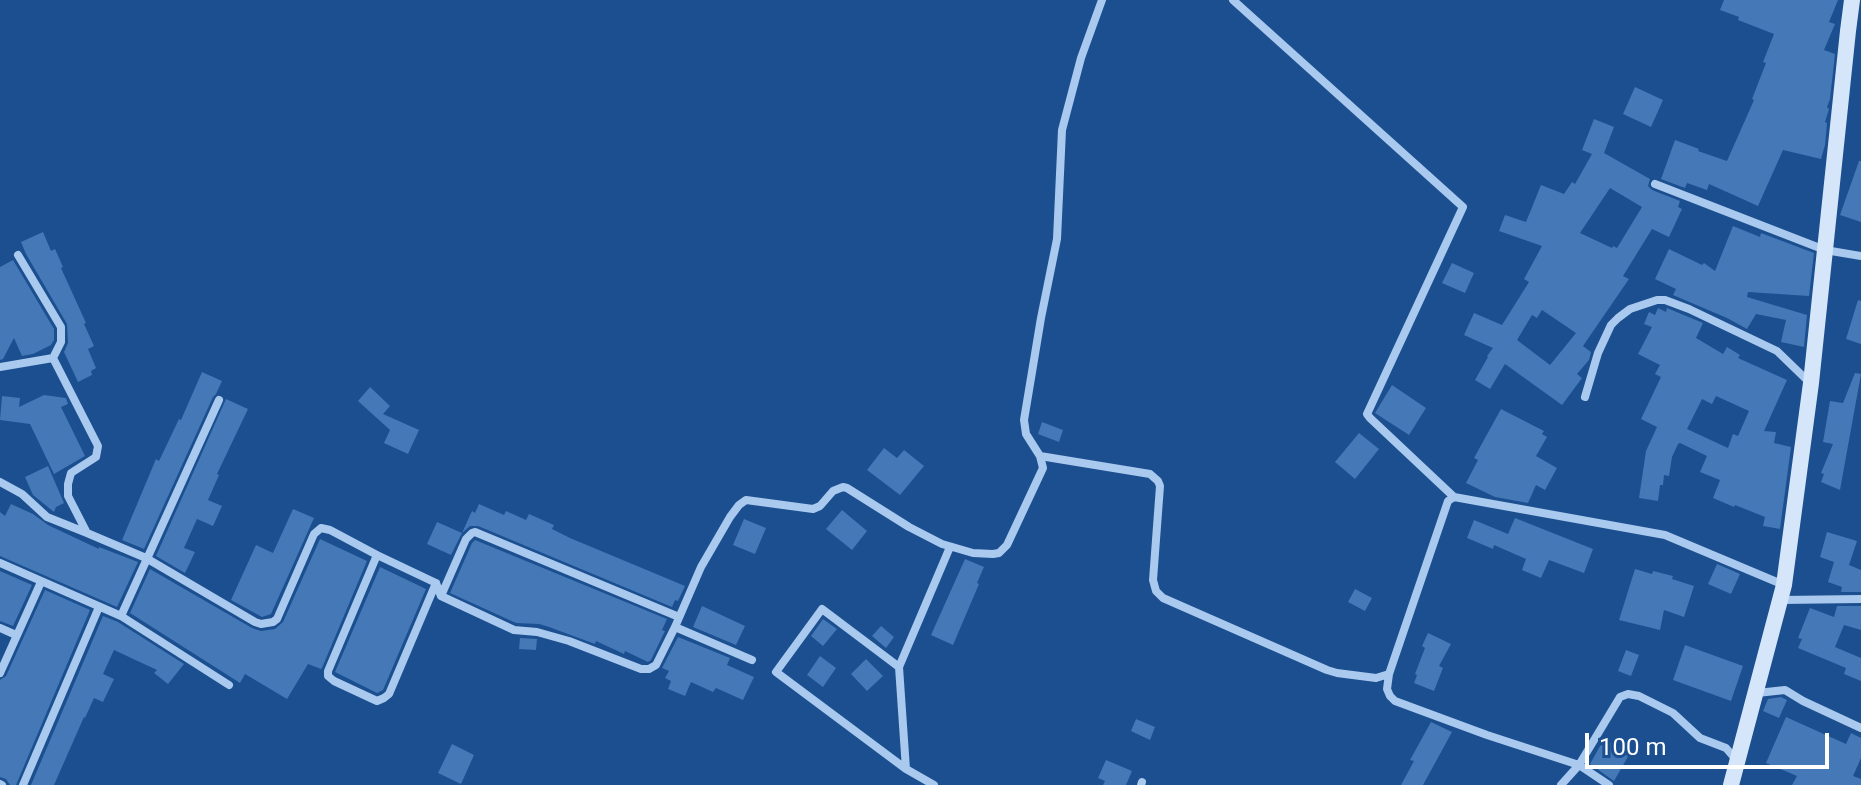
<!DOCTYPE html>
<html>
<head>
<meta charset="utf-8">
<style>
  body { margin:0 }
  #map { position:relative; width:1861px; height:785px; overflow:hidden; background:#1b4f8f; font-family:Roboto,sans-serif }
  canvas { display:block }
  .scale { position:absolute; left:1585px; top:733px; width:244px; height:36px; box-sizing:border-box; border:4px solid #fff; border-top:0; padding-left:10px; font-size:24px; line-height:28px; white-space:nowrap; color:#fff; -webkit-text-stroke:6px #1b4f8f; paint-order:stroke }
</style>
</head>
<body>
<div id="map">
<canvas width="1861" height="785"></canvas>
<div class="scale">100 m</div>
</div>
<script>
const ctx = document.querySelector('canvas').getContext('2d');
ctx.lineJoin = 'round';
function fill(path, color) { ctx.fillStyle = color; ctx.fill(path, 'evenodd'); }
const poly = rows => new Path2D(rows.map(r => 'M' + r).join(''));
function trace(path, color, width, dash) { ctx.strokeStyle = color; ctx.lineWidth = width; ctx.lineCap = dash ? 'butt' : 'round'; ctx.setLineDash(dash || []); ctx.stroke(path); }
fill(poly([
  [1724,0,1838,0,1829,22,1835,24,1824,50,1835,54,1830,99,1827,107,1829,109,1825,122,1827,123,1825,145,1821,159,1783,150,1758,206,1709,184,1707,190,1687,183,1685,188,1661,179,1675,140,1699,149,1698,151,1727,161,1754,100,1752,99,1766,63,1763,62,1774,34,1738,20,1739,17,1720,10],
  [1635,87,1663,100,1651,127,1623,114],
  [1594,119,1614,127,1604,153,1650,179,1648,186,1652,190,1680,201,1678,207,1682,209,1669,237,1652,229,1623,276,1629,279,1583,346,1591,352,1589,360,1577,374,1582,378,1562,405,1505,364,1490,389,1475,380,1488,357,1487,356,1493,348,1464,335,1474,313,1502,325,1529,282,1524,279,1542,246,1499,231,1505,215,1526,222,1541,185,1564,194,1572,182,1575,184,1592,154,1582,150],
  [1610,188,1642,207,1617,248,1613,246,1612,248,1580,233],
  [1542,310,1576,333,1550,365,1517,340,1532,315,1537,318],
  [1859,161,1861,161,1861,222,1840,215],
  [1733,226,1760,237,1761,233,1814,253,1809,296,1748,292,1747,297,1807,315,1804,347,1781,342,1786,320,1756,314,1747,329,1727,318,1673,295,1676,289,1655,279,1669,249,1702,265,1704,263,1715,271],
  [43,232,51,251,55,249,63,267,61,268,86,323,84,324,94,346,88,349,96,368,91,371,92,375,78,382,64,352,68,343,67,324,26,254,21,242],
  [13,260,54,329,54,340,51,345,33,354,22,356,14,338,3,359,0,360,0,267],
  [1452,263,1474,273,1465,293,1442,283],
  [1858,300,1861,301,1861,344,1846,339],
  [1658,308,1666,312,1667,308,1703,323,1696,338,1723,354,1727,347,1740,355,1738,358,1787,380,1764,431,1776,432,1774,443,1791,447,1780,529,1763,526,1765,517,1735,505,1734,507,1713,498,1720,480,1700,472,1707,456,1680,443,1678,444,1672,457,1669,476,1664,475,1663,485,1660,485,1658,501,1639,498,1646,451,1657,427,1641,419,1661,377,1655,374,1660,365,1638,354,1652,327,1644,324,1649,312,1655,315],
  [1716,396,1749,411,1738,436,1733,434,1728,448,1687,429,1702,399,1712,404],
  [202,372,222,381,216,394,213,397,144,549,122,540,156,459,159,461,179,419,181,420],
  [1855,373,1861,374,1840,490,1821,482,1824,474,1821,473,1833,444,1823,442,1830,401,1843,403],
  [1392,385,1426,408,1409,435,1375,413],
  [370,387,390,406,383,414,419,430,408,454,384,443,390,430,358,401],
  [44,395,66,398,68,404,61,407,85,456,54,474,30,424,0,420,2,396,20,398,19,407],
  [226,399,248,409,217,474,219,475,208,500,222,506,213,526,197,519,184,548,195,552,185,573,156,556],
  [1501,409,1544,431,1542,434,1547,437,1536,456,1557,468,1545,490,1536,485,1528,503,1495,497,1466,483,1478,460,1474,458],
  [1042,422,1063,430,1059,442,1038,434],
  [1359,433,1379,449,1355,479,1335,462],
  [884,448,897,458,904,450,924,466,900,495,867,470],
  [48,466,64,503,56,507,54,512,33,495,25,477],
  [11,504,33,514,48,525,99,549,99,547,138,562,117,607,0,556,0,512,5,516],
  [479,504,504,515,506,511,526,520,529,514,554,525,552,529,570,538,685,586,678,601,675,600,672,607,478,526,470,526,462,533,472,511,475,513],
  [293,509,314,518,271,614,262,617,231,600,256,545,273,553],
  [842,510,867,531,852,550,826,529],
  [1515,518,1593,549,1584,573,1549,560,1541,578,1522,570,1526,559,1494,545,1493,549,1467,538,1474,520,1508,534],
  [744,519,766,528,755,554,733,545],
  [437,522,462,533,451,555,427,544],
  [1827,532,1857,541,1849,565,1861,570,1861,592,1841,592,1842,587,1828,582,1834,562,1820,557],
  [320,539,367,561,322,668,321,669,308,664,287,699,245,674,240,683,130,613,150,569,252,628,261,631,275,629,283,622],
  [475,540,667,619,662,630,665,631,651,660,648,662,625,651,624,654,596,641,595,644,549,627,539,624,516,623,450,593,472,543],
  [965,559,984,567,977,583,979,584,953,645,931,635],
  [1717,564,1740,574,1731,594,1708,584],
  [380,567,426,589,383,690,377,693,335,672],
  [1635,569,1652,574,1653,571,1673,576,1672,579,1694,586,1684,617,1664,610,1660,630,1619,620],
  [0,571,32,585,13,626,0,621],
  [1355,589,1372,598,1365,611,1348,602],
  [45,590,90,610,16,785,10,785,6,779,0,777,0,680,6,676],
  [702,606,745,626,736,645,693,627],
  [1837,606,1861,606,1861,630,1844,625,1835,647,1861,658,1861,681,1844,674,1846,668,1798,648,1802,639,1798,638,1810,608,1834,617],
  [103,616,118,622,184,664,168,684,154,673,157,670,114,650,103,674,114,679,103,702,94,698,85,718,84,717,54,785,31,785],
  [823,619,837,629,823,646,811,636],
  [881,626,894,637,886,648,872,636],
  [1428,633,1451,644,1439,666,1443,668,1434,691,1414,683,1417,675,1415,674,1425,648,1422,646],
  [678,637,730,658,727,665,754,677,743,700,716,688,713,692,691,682,685,696,668,689,671,681,665,678,669,671,662,668],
  [520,638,537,639,536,650,519,649],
  [1685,645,1743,666,1731,701,1673,680],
  [1626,650,1639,655,1631,676,1618,671],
  [820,656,836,668,823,687,807,675],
  [866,659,883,676,867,691,851,674],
  [1781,697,1787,700,1779,718,1763,711,1768,699],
  [1786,717,1846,744,1851,733,1861,738,1861,758,1853,776,1861,779,1861,785,1792,785,1797,776,1766,763],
  [1136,719,1155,727,1150,740,1131,731],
  [1431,722,1452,732,1423,785,1401,785,1414,761,1410,760],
  [1604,739,1630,753,1614,781,1590,764],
  [452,744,474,755,461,784,438,773],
  [1106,760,1132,771,1126,785,1103,785,1105,781,1098,778]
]), '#4478b7');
trace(poly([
  [1233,0,1463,207,1367,414,1370,418,1454,497,1665,535,1784,585],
  [1655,184,1825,250,1861,256],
  [18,255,61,327,61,342,53,358],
  [0,367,53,358,98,446,96,457,71,473,68,484,68,496,87,533,146,558,255,622,261,624,273,622,277,619,314,534,321,528,330,530,377,555,436,583,441,596,514,630,537,632,569,641,641,669,649,669,656,665,675,627,701,567,730,517,739,505,746,500,813,509,820,506,833,491,843,487,847,488,909,527,942,544,973,553,993,554,999,553,1007,545,1043,468,1040,456,1026,434,1024,420,1041,318,1057,239,1062,130,1081,58,1102,0],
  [1585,397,1598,353,1611,325,1618,318,1630,309,1657,300,1665,300,1689,309,1777,351,1810,383],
  [1040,456,1150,474,1158,481,1160,486,1153,580,1156,591,1163,598,1327,670,1337,673,1376,678,1389,674],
  [0,482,22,494,47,517,87,533],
  [1454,497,1448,501,1389,674,1387,689,1390,696,1395,701,1487,735,1579,765,1609,785],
  [377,555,328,671,328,676,334,681,377,701,384,698,389,694,436,583],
  [0,563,121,616,229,685],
  [441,596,466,539,472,533,475,532,679,617],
  [1781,600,1861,599],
  [121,616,219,400],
  [675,627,752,660],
  [0,628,16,635],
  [899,667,822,609,776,672,906,769],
  [0,673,41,582],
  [1757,693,1785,690,1803,701,1861,728],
  [0,784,2,785],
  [23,785,99,607],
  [934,785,906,769,899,667,950,547],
  [1141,785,1142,782],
  [1561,785,1579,765,1620,697,1628,694,1639,696,1673,713,1700,738,1726,748,1738,762]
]), '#a9c9ee', 8);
trace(poly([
  [1731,785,1784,585,1811,383,1848,31,1852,0]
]), '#d6e6fa', 16);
</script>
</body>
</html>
